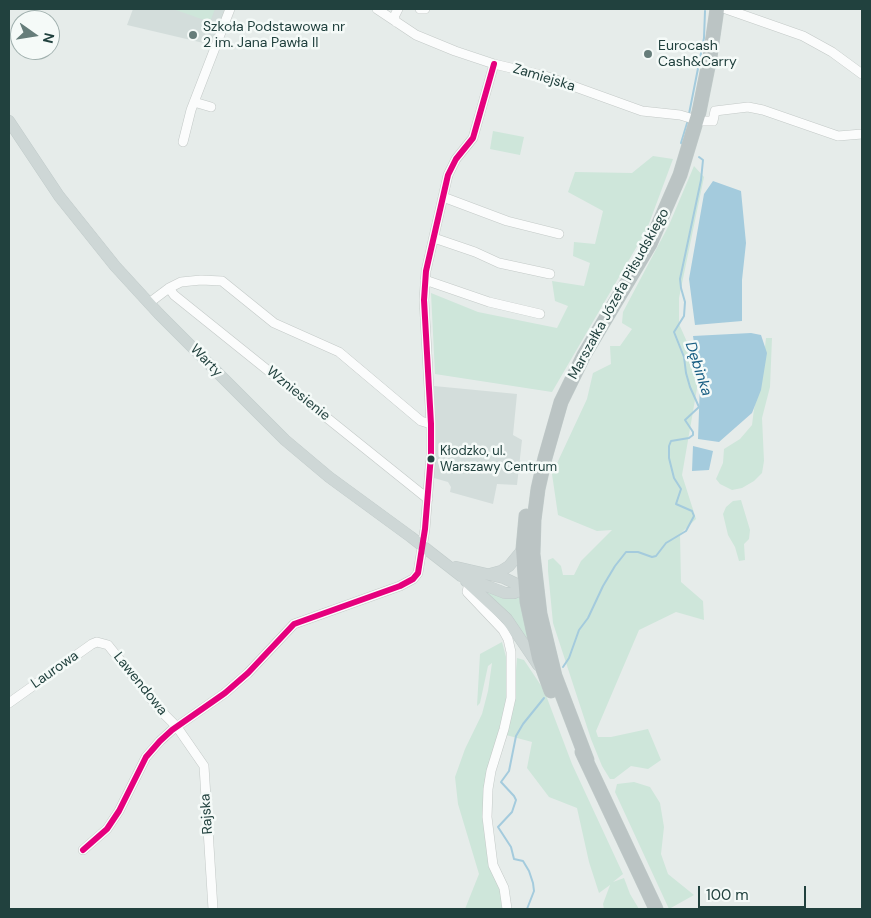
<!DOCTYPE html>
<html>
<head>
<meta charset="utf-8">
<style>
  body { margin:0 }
  #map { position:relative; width:871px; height:918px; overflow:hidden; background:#e6ecea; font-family:"DM Sans",sans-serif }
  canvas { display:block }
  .frame { position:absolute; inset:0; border:10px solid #21413e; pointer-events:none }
  .north { position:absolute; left:10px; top:10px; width:50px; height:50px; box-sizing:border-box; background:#f5faf8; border:1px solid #a0b0ae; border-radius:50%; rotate:103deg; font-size:14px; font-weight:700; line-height:20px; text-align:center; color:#21413e }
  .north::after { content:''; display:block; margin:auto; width:18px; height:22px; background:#667d7a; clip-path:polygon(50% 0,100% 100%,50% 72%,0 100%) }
  .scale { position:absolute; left:698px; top:886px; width:108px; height:22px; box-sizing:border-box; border:2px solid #21413e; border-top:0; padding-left:6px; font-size:15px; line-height:18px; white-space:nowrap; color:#21413e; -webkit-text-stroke:4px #f5faf8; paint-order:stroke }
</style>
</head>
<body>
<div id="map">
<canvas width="871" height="918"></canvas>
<div class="frame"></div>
<div class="north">N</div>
<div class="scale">100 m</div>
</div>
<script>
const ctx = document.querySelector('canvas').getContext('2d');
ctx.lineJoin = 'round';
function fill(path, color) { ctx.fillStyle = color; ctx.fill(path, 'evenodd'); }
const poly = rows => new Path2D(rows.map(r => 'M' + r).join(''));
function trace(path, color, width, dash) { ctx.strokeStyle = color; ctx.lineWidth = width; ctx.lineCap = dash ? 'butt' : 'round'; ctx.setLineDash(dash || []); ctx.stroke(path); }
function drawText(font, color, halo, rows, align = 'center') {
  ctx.font = font + ' "DM Sans",sans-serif'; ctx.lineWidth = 5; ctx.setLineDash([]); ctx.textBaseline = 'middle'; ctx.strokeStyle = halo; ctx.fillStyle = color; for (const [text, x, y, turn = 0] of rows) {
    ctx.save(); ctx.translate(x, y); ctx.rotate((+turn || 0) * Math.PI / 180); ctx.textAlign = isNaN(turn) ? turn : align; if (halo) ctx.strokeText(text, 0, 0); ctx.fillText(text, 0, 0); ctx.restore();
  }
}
fill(poly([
  [133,9,226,9,212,45,127,25],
  [434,386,517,394,513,435,522,440,517,485,497,484,493,504,450,492,451,487,448,482,434,478,436,423]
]), '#d3dddb');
fill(poly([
  [173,9,215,9,210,22],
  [493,131,524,137,520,155,490,149],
  [653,156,673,159,647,229,552,392,435,374,431,293,478,312,557,328,568,306,555,301,552,281,584,286,590,263,573,256,574,242,595,244,603,211,568,192,575,172,632,173],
  [694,166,704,177,679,298,679,324,700,371,682,475,696,519,680,534,681,582,703,601,704,620,676,612,639,630,596,731,598,737,611,737,648,729,661,760,648,769,631,766,614,779,610,779,602,766,591,739,553,623,548,571,548,560,553,558,561,566,563,575,574,575,581,561,612,530,597,531,558,515,552,474,587,399,593,373,611,364,610,346,620,346,632,329,622,323,623,312,669,225],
  [766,338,772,338,770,387,762,418,764,461,762,473,754,481,742,488,732,490,720,484,716,479,723,463,724,449,740,439,752,425,754,409,762,373],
  [741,500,750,530,749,539,744,544,745,560,739,561,735,547,728,535,723,514,726,507,733,501],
  [471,582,521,594,535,657],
  [502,642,509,668,507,697,501,729,484,790,501,890,502,909,465,909,479,874,458,804,455,777,465,749,482,714,488,691,492,663,488,666,480,703,477,706,480,654],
  [517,658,524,660,544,690,572,764,623,874,613,882,624,878,630,894,639,909,604,909,603,904,610,885,599,893,589,862,577,808,549,797,527,768,532,742,506,735,514,696],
  [634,782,650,787,660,803,664,827,661,854,668,874,694,895,669,909,615,792,617,784]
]), '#cee6da');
fill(poly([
  [713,181,741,191,746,243,742,280,742,321,695,325,689,279,704,194],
  [751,333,761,335,767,353,761,390,752,413,719,442,698,439,700,383,693,336],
  [693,446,713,451,709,470,692,471]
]), '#a4cbdd');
trace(poly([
  [689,114,704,38,705,11],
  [684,145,681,143,688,120],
  [563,667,569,658,579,630,588,618,603,586,615,566,626,552,638,552,652,557,656,556,666,543,686,531,694,516,692,511,676,504,681,489,674,478,669,458,669,446,671,441,689,438,693,435,693,432,685,420,699,407,690,387,686,373,684,357,674,332,684,316,685,302,681,288,680,279,701,180,703,160,699,157],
  [527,909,534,891,533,883,529,871,523,861,514,859,511,847,498,827,512,812,516,800,514,796,501,782,509,771,516,736,523,724,544,698]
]), '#a4cbdd', 2);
const minor = poly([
  [377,9,416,35,455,51,494,64,545,76,642,111,680,115,690,118],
  [420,9,425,9],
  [726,9,803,36,832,52,862,74],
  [396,22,394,17,398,9],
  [194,102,211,107],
  [703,121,713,121,715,111,748,107,763,110,838,136,862,134],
  [183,142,191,110,230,9],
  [443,197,507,221,559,234],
  [434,238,475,252,499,263,550,274],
  [425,280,489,302,540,314],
  [169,288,174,295,428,499],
  [149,303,169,288,181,282,201,280,222,281,274,323,339,352,421,421,431,424],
  [469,583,467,592,503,630,508,639,511,652,511,698,504,729,491,771,488,789,487,817,493,865,504,888,507,909],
  [9,703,92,644,97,642,108,645,160,710,177,727,204,766,213,909],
  [83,850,107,829,119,811,146,757,160,741,172,730,225,693,248,673,294,624,400,586,413,579,418,573,425,529,431,455,431,424,424,300,426,271,448,175,456,159,473,138,494,64]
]);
const major = poly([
  [9,121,59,196,115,266,159,314,285,440,329,477,411,537,461,576,505,593,514,593,525,588,534,587],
  [456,567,504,578,525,588],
  [490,574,501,571,509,566,523,549],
  [466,581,507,619,538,665]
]);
const highway = poly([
  [526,516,523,549,527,602,539,658,551,691],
  [582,752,656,909],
  [587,760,555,676,540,614,533,554,534,520,538,489,545,458,561,402,584,355,650,244,680,175,699,112,710,57,717,9]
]);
trace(minor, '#c3c9c7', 10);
trace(major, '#c1cbca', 12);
trace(highway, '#c1cbca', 15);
trace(minor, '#fbfcfc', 9);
trace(major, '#ced7d6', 11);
trace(highway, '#bbc4c4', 14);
trace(poly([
  [83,850,107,829,119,811,146,757,160,741,172,730,225,693,248,673,294,624,400,586,413,579,418,573,425,529,431,455,431,424,424,300,426,271,448,175,456,159,473,138,494,64]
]), '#e5007d', 6);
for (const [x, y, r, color] of [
  [193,35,5,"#667d7a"],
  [648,54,5,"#667d7a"],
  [431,459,4.5,"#21413e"]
]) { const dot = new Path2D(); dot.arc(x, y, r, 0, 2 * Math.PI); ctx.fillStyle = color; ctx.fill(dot); trace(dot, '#f5faf8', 2); }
drawText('13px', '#21413e', '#f5faf8', [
  ["Kłodzko, ul.",440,452],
  ["Warszawy Centrum",440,468]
], 'left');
drawText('14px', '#21413e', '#f5faf8', [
  ["Szkoła Podstawowa nr",203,27],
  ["2 im. Jana Pawła II",203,43],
  ["Eurocash",658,46],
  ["Cash&Carry",658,62]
], 'left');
drawText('14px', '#21413e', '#f5faf8', [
  ["Zamiejska",544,78,17],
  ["Marszałka Józefa Piłsudskiego",619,294,-61],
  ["Warty",206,361,46],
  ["Wzniesienie",298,394,39],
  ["Laurowa",55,670,-35],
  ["Lawendowa",140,684,51],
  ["Rajska",207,814,-94]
]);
drawText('italic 15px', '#175d82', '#f5faf8', [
  ["Dębinka",698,369,72]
]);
</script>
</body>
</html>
